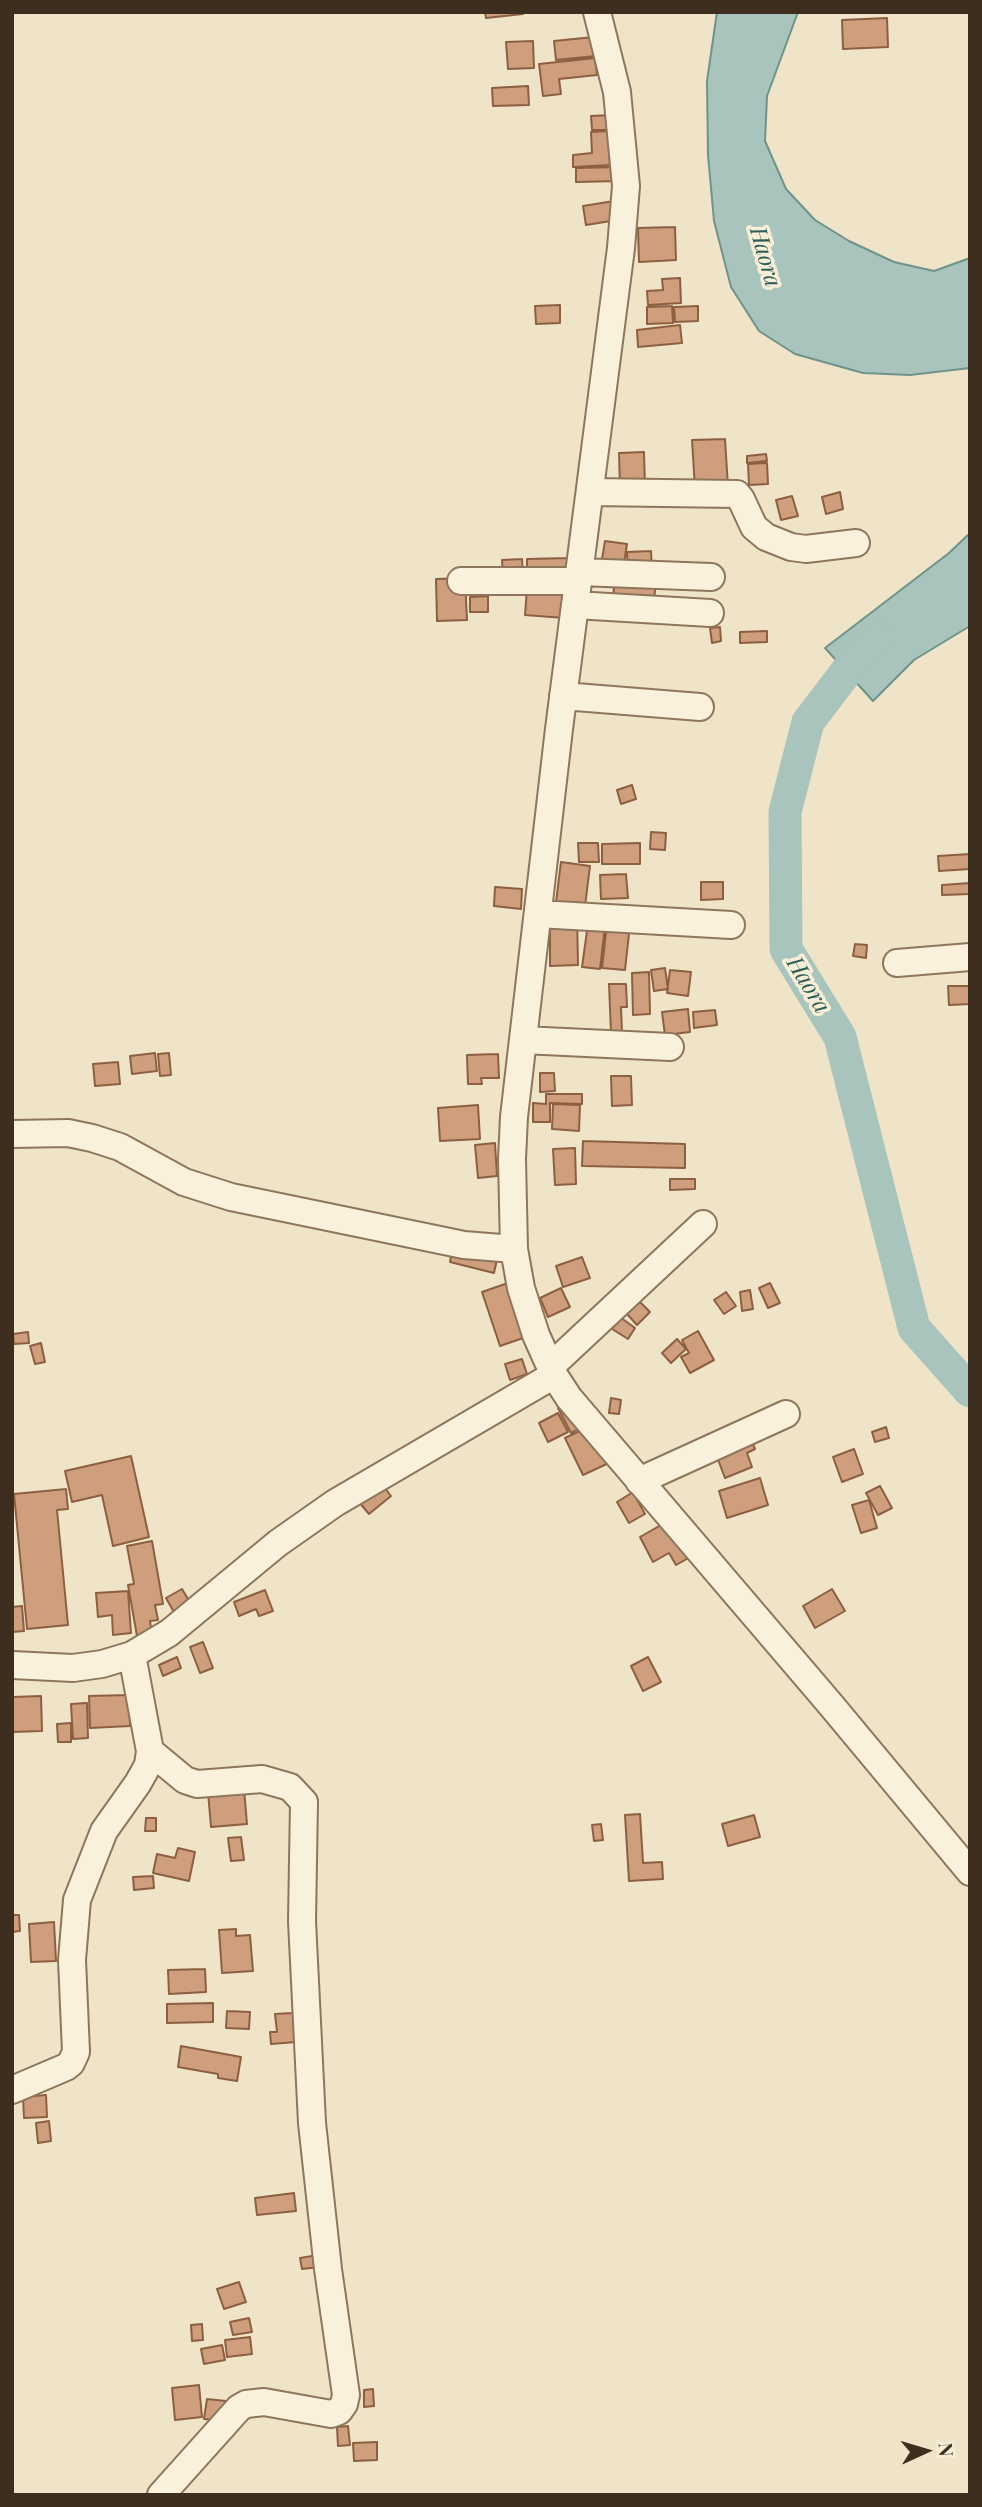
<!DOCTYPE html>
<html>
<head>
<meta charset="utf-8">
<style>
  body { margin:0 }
  #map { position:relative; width:982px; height:2507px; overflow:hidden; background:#f0e4c8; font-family:"Playfair Display",serif }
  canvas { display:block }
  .frame { position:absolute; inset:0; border:14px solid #3d2e20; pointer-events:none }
  .north { position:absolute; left:891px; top:2416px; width:70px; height:70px; -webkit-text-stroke:5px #f7eed8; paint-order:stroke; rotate:86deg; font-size:19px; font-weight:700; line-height:28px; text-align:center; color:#3d2e20 }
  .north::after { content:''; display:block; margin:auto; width:24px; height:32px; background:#3d2e20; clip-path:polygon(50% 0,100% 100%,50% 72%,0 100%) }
</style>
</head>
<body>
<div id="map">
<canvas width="982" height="2507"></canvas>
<div class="frame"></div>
<div class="north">N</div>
</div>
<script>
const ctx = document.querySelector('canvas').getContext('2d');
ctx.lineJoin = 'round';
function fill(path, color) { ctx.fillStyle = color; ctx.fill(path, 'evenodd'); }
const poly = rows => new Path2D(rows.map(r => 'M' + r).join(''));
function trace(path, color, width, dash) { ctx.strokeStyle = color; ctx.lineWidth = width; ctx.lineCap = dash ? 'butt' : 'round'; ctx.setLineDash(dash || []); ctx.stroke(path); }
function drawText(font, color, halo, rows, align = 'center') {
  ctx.font = font + ' "Playfair Display",serif'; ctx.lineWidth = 7; ctx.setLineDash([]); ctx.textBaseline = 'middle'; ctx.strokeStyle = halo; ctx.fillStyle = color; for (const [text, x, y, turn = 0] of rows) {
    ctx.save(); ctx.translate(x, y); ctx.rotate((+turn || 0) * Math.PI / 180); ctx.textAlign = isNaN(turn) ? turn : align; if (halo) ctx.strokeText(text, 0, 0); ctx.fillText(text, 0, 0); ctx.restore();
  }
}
const water = poly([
  [717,12,798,12,767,96,765,141,786,189,815,220,849,241,894,262,934,271,970,258,970,368,910,375,863,373,795,354,759,331,731,287,714,221,708,155,707,81,717,12],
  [970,533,970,626,914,660,873,701,825,648,949,553,970,533]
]);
fill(water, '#a9c4bc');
trace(water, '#6f938a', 2);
trace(poly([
  [877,638,866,646,808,722,785,812,786,949,840,1037,914,1328,970,1391]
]), '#a9c4bc', 33);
const building = poly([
  [485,12,523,12,523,14,486,18,485,12],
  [887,18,888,47,843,49,842,20,887,18],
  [594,37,596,56,556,60,554,41,594,37],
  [533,41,534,68,508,69,506,42,533,41],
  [595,58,597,75,559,79,561,94,543,96,539,64,595,58],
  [528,86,529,105,493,106,492,88,528,86],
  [611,115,612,130,592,130,591,116,611,115],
  [608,131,610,165,573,167,573,155,592,153,591,132,608,131],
  [619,167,619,181,576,182,576,168,619,167],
  [614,201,617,220,586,225,583,206,614,201],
  [675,227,676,260,639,262,638,228,675,227],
  [680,278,681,303,648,305,647,291,663,290,662,279,680,278],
  [560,305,560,323,536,324,535,306,560,305],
  [672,306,673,323,647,324,647,307,672,306],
  [698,306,698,321,675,322,674,307,698,306],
  [680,325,682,343,638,347,637,330,680,325],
  [725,439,728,487,695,489,692,440,725,439],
  [644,452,645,488,620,488,619,453,644,452],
  [766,454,767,461,747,463,747,456,766,454],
  [767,463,768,484,749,485,748,464,767,463],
  [840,492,843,509,826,514,822,497,840,492],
  [792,496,798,516,781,520,776,500,792,496],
  [605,541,627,544,624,563,602,559,605,541],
  [651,551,652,573,628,574,627,552,651,551],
  [568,558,569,574,527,576,527,559,568,558],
  [522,559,523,574,503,575,502,560,522,559],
  [615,576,656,579,654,602,613,598,615,576],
  [465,578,467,620,437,621,436,579,465,578],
  [527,589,566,592,564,618,525,615,527,589],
  [488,596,488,612,470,612,470,597,488,596],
  [720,627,721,641,712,643,710,628,720,627],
  [767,631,767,642,740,643,740,632,767,631],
  [632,785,636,799,621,804,617,790,632,785],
  [651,832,666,833,665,850,650,849,651,832],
  [578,843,598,843,599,862,579,862,578,843],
  [640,843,640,864,602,864,602,844,640,843],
  [970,854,970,869,939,871,938,856,970,854],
  [561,862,590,866,585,906,556,902,561,862],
  [626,874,628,898,601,899,600,875,626,874],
  [701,882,723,882,723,899,701,900,701,882],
  [970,883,970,894,942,895,942,885,970,883],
  [495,887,522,889,521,909,494,906,495,887],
  [577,916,578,965,550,966,550,917,577,916],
  [607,923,630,925,625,970,602,968,607,923],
  [588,924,605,926,600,969,582,967,588,924],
  [855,944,867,945,866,958,853,956,855,944],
  [665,968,668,989,654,991,651,970,665,968],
  [670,970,691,972,688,996,667,993,670,970],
  [649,972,650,1014,633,1015,632,973,649,972],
  [609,984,626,984,627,1007,621,1007,622,1033,611,1033,609,984],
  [948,986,970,986,970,1004,949,1005,948,986],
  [688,1009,690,1032,665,1035,662,1012,688,1009],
  [715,1010,717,1025,694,1028,693,1012,715,1010],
  [155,1053,157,1071,132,1074,130,1056,155,1053],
  [169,1053,171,1075,160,1076,158,1054,169,1053],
  [498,1054,499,1078,481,1078,482,1084,468,1084,467,1055,498,1054],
  [118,1062,120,1084,95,1086,93,1064,118,1062],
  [540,1073,554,1073,555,1091,540,1092,540,1073],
  [611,1076,631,1076,632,1105,612,1106,611,1076],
  [546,1094,582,1094,582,1104,550,1103,550,1122,533,1122,533,1103,546,1104,546,1094],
  [553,1104,580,1105,579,1131,552,1129,553,1104],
  [478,1105,480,1139,440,1141,438,1108,478,1105],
  [583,1141,685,1144,685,1168,582,1166,583,1141],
  [495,1143,497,1176,478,1178,475,1145,495,1143],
  [575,1148,576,1184,555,1185,553,1149,575,1148],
  [670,1179,695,1179,695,1189,670,1190,670,1179],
  [454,1240,499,1250,494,1273,450,1262,454,1240],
  [582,1257,590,1278,563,1287,556,1266,582,1257],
  [508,1283,526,1337,500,1346,482,1292,508,1283],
  [770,1283,780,1303,768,1308,759,1288,770,1283],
  [561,1288,570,1307,548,1317,540,1298,561,1288],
  [627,1289,650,1312,637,1325,615,1301,627,1289],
  [750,1290,753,1309,742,1311,740,1292,750,1290],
  [726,1292,736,1306,724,1314,714,1300,726,1292],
  [620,1317,635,1328,628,1339,612,1329,620,1317],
  [698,1331,714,1360,690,1373,681,1357,689,1353,682,1340,698,1331],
  [28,1332,29,1343,14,1344,13,1334,28,1332],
  [677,1339,686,1349,671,1363,662,1353,677,1339],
  [41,1343,45,1362,35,1364,30,1346,41,1343],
  [522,1359,527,1374,510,1380,505,1364,522,1359],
  [611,1398,621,1400,619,1414,609,1413,611,1398],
  [572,1401,585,1425,571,1433,558,1408,572,1401],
  [558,1413,568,1432,548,1442,539,1423,558,1413],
  [594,1424,611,1462,583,1475,565,1438,594,1424],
  [886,1427,889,1438,875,1442,872,1432,886,1427],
  [749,1435,755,1449,747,1453,752,1467,725,1478,714,1449,749,1435],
  [854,1449,863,1474,842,1482,833,1457,854,1449],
  [131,1456,149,1537,113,1546,102,1495,72,1502,65,1471,131,1456],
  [760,1478,768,1505,727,1518,719,1491,760,1478],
  [382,1484,391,1496,369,1514,359,1502,382,1484],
  [880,1486,892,1508,878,1515,866,1493,880,1486],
  [66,1489,68,1509,57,1510,68,1625,27,1629,14,1494,66,1489],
  [633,1492,645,1514,629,1523,617,1502,633,1492],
  [869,1500,877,1528,861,1533,852,1505,869,1500],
  [673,1518,694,1555,676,1565,669,1553,653,1562,640,1537,673,1518],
  [152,1541,163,1604,155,1605,158,1620,150,1621,152,1634,137,1636,128,1585,134,1584,127,1546,152,1541],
  [182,1589,191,1604,175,1614,166,1598,182,1589],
  [832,1589,845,1611,815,1628,803,1606,832,1589],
  [265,1590,273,1611,259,1616,256,1609,239,1616,234,1602,265,1590],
  [128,1591,131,1633,113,1635,112,1615,98,1617,96,1593,128,1591],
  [22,1606,24,1631,12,1632,12,1607,22,1606],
  [203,1642,213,1668,200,1673,190,1647,203,1642],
  [177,1657,181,1668,163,1676,159,1665,177,1657],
  [648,1657,661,1682,643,1691,631,1666,648,1657],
  [129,1695,130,1726,90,1728,89,1696,129,1695],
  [41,1696,42,1731,12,1732,12,1697,41,1696],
  [87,1703,88,1738,73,1739,71,1704,87,1703],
  [71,1723,71,1742,58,1742,57,1724,71,1723],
  [244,1789,247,1824,211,1827,208,1792,244,1789],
  [640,1814,643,1863,662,1862,663,1879,629,1881,625,1815,640,1814],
  [754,1815,760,1837,728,1846,722,1824,754,1815],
  [146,1818,156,1818,156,1831,145,1831,146,1818],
  [601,1824,603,1840,594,1841,592,1825,601,1824],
  [241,1837,244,1860,231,1861,228,1838,241,1837],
  [178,1848,195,1852,189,1881,153,1873,157,1854,175,1858,178,1848],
  [153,1876,154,1888,134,1890,133,1877,153,1876],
  [12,1915,19,1915,20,1931,12,1932,12,1915],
  [54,1922,56,1961,31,1962,29,1924,54,1922],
  [236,1929,236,1936,250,1935,253,1971,222,1973,219,1930,236,1929],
  [205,1969,206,1992,169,1994,168,1970,205,1969],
  [213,2003,213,2022,167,2023,167,2004,213,2003],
  [227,2011,250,2012,249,2029,226,2028,227,2011],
  [293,2013,296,2042,271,2044,270,2032,277,2032,275,2014,293,2013],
  [181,2046,241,2057,237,2081,218,2078,218,2074,178,2067,181,2046],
  [46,2095,47,2117,24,2118,23,2097,46,2095],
  [49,2121,51,2141,38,2143,36,2123,49,2121],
  [294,2193,296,2211,257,2215,255,2198,294,2193],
  [318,2255,319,2267,302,2269,300,2258,318,2255],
  [239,2282,246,2302,224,2309,217,2289,239,2282],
  [249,2318,252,2332,233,2335,230,2322,249,2318],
  [202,2324,203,2340,192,2341,191,2325,202,2324],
  [250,2337,252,2354,227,2357,225,2340,250,2337],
  [222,2345,225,2360,204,2364,201,2349,222,2345],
  [199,2385,202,2417,175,2420,172,2388,199,2385],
  [373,2389,374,2406,364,2407,364,2390,373,2389],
  [207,2399,226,2401,223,2421,204,2419,207,2399],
  [348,2426,350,2445,338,2446,337,2427,348,2426],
  [377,2442,377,2460,354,2461,353,2443,377,2442]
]);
fill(building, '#cf9f7d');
trace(building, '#8d5f41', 2);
const minor = poly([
  [597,12,617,92,626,186,621,248,559,729,514,1117,512,1159,514,1249,521,1288,536,1335,554,1375,569,1398,831,1705,970,1872],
  [590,492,737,494,741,499,754,527,766,537,791,547,806,549,856,543],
  [579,572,711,577],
  [461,581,578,581],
  [575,605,710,613],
  [563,696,700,707],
  [538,914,731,925],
  [897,963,970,957],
  [523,1040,670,1047],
  [12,1134,68,1133,92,1138,120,1147,184,1182,231,1197,464,1245,514,1249],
  [550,1367,703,1224],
  [639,1481,786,1414],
  [12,1665,73,1668,102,1664,132,1655,169,1633,278,1543,335,1503,554,1375],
  [150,1751,185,1780,197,1784,262,1779,290,1787,304,1802,302,1921,312,2123,328,2269,346,2395,344,2404,339,2411,331,2414,264,2402,246,2404,239,2408,161,2495],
  [12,2090,66,2067,71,2063,76,2052,72,1960,77,1900,104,1831,138,1783,148,1765,150,1751,132,1655]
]);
trace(minor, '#8d765c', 30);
trace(minor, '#faf1dc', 26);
drawText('italic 23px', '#2f5d5a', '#f7eed8', [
  ["Haora",765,257,74],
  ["Haora",808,985,59]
]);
</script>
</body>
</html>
